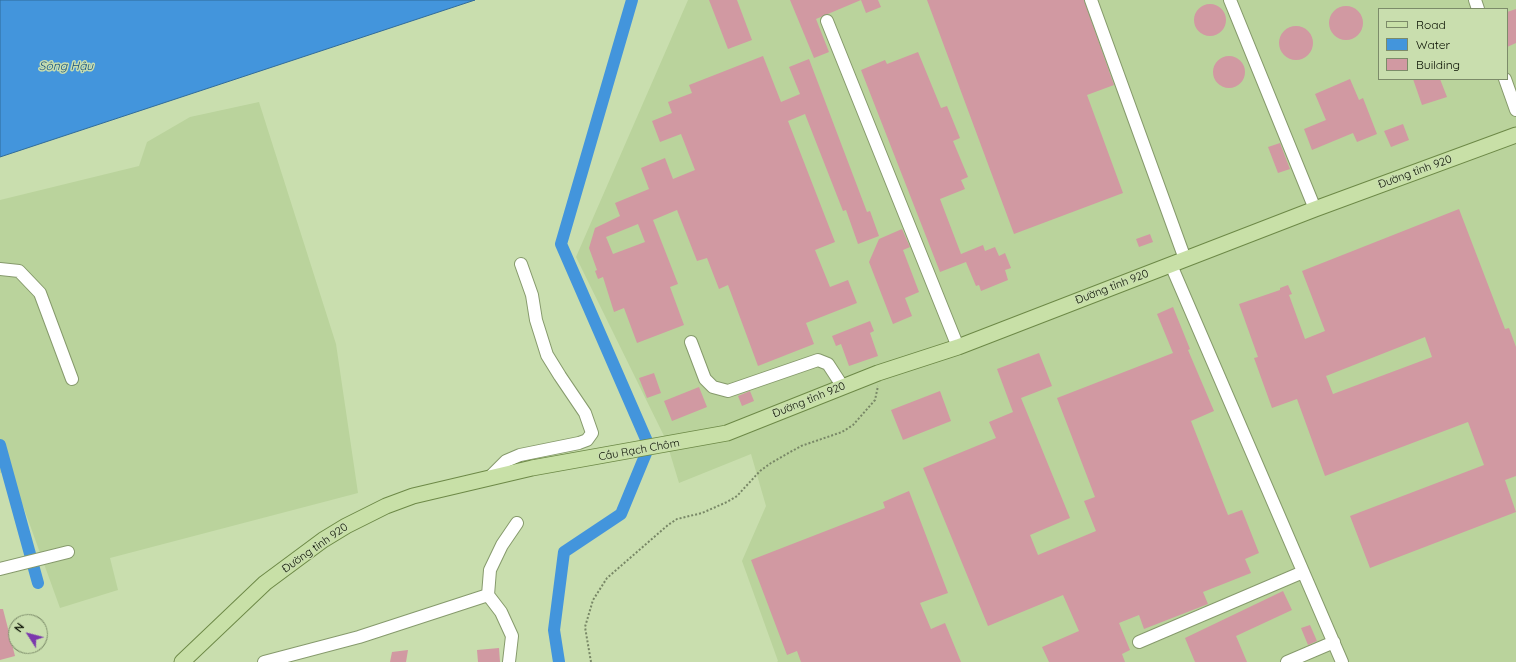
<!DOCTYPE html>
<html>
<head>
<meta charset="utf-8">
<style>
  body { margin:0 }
  #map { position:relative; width:1516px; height:662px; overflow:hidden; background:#c9deae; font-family:Quicksand,sans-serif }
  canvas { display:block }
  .legend { position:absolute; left:1378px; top:8px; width:130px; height:72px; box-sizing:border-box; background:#c9deae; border:1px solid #7c8b69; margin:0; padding:5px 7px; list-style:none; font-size:12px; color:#080e01 }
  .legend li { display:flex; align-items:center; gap:8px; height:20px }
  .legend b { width:20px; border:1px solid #7c8b69 }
  .north { position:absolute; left:8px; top:614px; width:40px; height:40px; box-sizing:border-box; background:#c9deae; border:1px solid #7c8b69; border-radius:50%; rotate:306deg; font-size:11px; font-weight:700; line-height:16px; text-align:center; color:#080e01 }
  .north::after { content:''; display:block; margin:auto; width:14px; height:18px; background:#7b38ad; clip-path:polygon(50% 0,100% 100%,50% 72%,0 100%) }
</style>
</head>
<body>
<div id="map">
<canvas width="1516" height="662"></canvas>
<ul class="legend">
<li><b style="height:5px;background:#c8e0a7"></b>Road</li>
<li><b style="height:11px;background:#4395dc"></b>Water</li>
<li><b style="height:11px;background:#d199a2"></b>Building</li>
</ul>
<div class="north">N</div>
</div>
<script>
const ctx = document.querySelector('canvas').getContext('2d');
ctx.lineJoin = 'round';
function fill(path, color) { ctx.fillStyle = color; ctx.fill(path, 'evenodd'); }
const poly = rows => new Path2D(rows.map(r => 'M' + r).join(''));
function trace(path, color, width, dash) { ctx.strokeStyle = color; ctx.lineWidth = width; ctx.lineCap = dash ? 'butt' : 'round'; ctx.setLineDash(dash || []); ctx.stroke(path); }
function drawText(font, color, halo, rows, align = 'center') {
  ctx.font = font + ' Quicksand,sans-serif'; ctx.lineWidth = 3; ctx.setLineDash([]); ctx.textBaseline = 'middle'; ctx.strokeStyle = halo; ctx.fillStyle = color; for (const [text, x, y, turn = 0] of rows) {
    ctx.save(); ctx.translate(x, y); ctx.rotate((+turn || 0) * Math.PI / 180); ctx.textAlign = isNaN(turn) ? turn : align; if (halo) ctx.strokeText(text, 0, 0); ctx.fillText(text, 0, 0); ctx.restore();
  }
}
fill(poly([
  [688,0,1516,0,1516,662,777,662,778,661,742,561,766,506,751,454,679,483,666,440,576,257],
  [1379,9,1507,9,1507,79,1379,79],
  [259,102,336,344,358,493,110,558,118,590,60,608,10,470,0,473,0,200,139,166,147,142,190,117]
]), '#bad39c');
const water = poly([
  [0,0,475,0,0,157,0,0]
]);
fill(water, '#4395dc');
trace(water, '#316c9a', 1);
trace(poly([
  [0,445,38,583],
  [559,662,554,630,564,552,621,514,649,446,561,244,632,0]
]), '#4395dc', 12);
fill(poly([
  [709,0,737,0,752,40,728,49],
  [790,0,878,0,881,7,866,13,861,0,816,19,829,52,814,58],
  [927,0,1084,0,1114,85,1087,95,1123,193,1014,234],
  '1194 20a16 16 0 1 1 32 0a16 16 0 1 1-32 0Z',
  '1329 23a17 17 0 1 1 34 0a17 17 0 1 1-34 0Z',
  [1516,9,1516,43,1507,47,1507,12],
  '1279 43a17 17 0 1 1 34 0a17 17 0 1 1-34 0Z',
  [918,52,941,108,947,106,960,138,953,141,968,177,961,180,965,189,940,199,961,254,983,245,985,251,995,247,999,256,1005,253,1011,268,1005,270,1008,280,981,291,979,285,976,286,966,262,940,272,861,70,885,60,887,64],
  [763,56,781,102,800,94,789,67,809,59,867,212,870,211,879,236,858,244,846,210,843,211,805,114,788,121,835,242,815,250,830,287,848,280,857,303,806,323,814,344,758,366,728,285,719,289,707,258,697,261,677,210,653,220,678,284,670,287,684,325,637,343,624,308,614,312,603,277,598,279,595,271,597,270,589,248,595,228,620,216,615,203,649,189,641,168,665,158,673,179,695,170,681,134,660,142,652,121,672,113,668,102,692,93,689,85],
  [638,224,645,242,613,254,606,237],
  '1213 72a16 16 0 1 1 32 0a16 16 0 1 1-32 0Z',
  [1350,79,1359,100,1363,98,1377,134,1357,142,1353,133,1312,150,1304,129,1326,120,1315,94],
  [1413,79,1440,79,1447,97,1422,105],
  [1403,124,1409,140,1391,147,1384,131],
  [1280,143,1290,169,1278,173,1268,147],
  [1459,209,1505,329,1509,328,1516,347,1516,476,1505,480,1516,512,1370,568,1350,516,1484,465,1468,422,1325,476,1297,399,1272,408,1254,358,1258,357,1239,304,1280,290,1280,288,1288,285,1292,294,1289,295,1305,339,1325,331,1302,271],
  [1425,337,1432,357,1333,394,1326,376],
  [902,229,910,247,903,250,919,292,905,298,912,316,893,324,869,262,879,239],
  [1150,234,1153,242,1139,247,1136,239],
  [1173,307,1190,349,1188,350,1214,411,1191,421,1228,515,1242,510,1259,553,1245,559,1251,573,1203,592,1208,604,1144,629,1139,615,1119,623,1130,650,1122,654,1125,662,1049,662,1042,647,1079,631,1063,595,988,626,923,468,996,438,989,422,1013,412,997,369,1039,353,1052,386,1021,398,1070,518,1030,535,1038,555,1096,531,1084,501,1095,497,1057,398,1173,353,1157,314],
  [870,321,874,331,870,333,878,356,849,366,841,344,836,346,832,336],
  [654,373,661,393,647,398,639,378],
  [699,387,707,407,672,421,664,401],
  [750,391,754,401,742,406,738,396],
  [940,391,951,421,903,440,891,410],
  [909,491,948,593,920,603,931,629,945,623,961,662,801,662,797,651,787,655,751,560,885,508,883,502],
  [1283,591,1292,610,1236,636,1247,662,1195,662,1185,638],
  [0,609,3,609,15,656,0,660],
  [1310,625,1317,641,1308,645,1301,628],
  [499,648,500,662,478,662,477,650],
  [408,650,406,662,390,662,392,652]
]), '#d199a2');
const minor = poly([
  [1091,0,1185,259],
  [1230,0,1315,209],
  [1475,0,1478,9],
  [827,21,958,347],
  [1505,79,1516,110],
  [1171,265,1342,662],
  [0,269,19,271,40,293,72,379],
  [691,342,705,379,713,387,728,391,818,360,828,364,843,387],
  [489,478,506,461,520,455,579,443,587,440,592,433,585,413,560,376,547,355,536,320,532,295,521,264],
  [0,569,68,552],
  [1139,642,1303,572],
  [264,662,359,637,488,595],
  [509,662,512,636,501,612,488,595,490,570,502,545,517,523],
  [1287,662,1334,642]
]);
const major = poly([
  [182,662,265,583,323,540,346,526,386,506,413,496,532,468,727,433,878,373,958,347,1315,209,1516,135]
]);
trace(minor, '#869a6c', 14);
trace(major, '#6d8947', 17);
trace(poly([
  [591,662,585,627,593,600,607,578,668,525,677,519,702,513,727,502,737,496,760,471,771,463,801,446,842,432,853,425,875,400,878,386]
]), '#788766', 2, [2, 2]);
trace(minor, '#fff', 12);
trace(major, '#c8e0a7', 15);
drawText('11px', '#080e01', '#c9deae', [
  ["Đường tỉnh 920",1415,172,-20],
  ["Đường tỉnh 920",1112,287,-21],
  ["Đường tỉnh 920",809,400,-22],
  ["Cầu Rạch Chôm",639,450,-10],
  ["Đường tỉnh 920",315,548,-35]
]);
drawText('italic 12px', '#15507f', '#c9deae', [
  ["Sông Hậu",66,66]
]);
</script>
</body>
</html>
